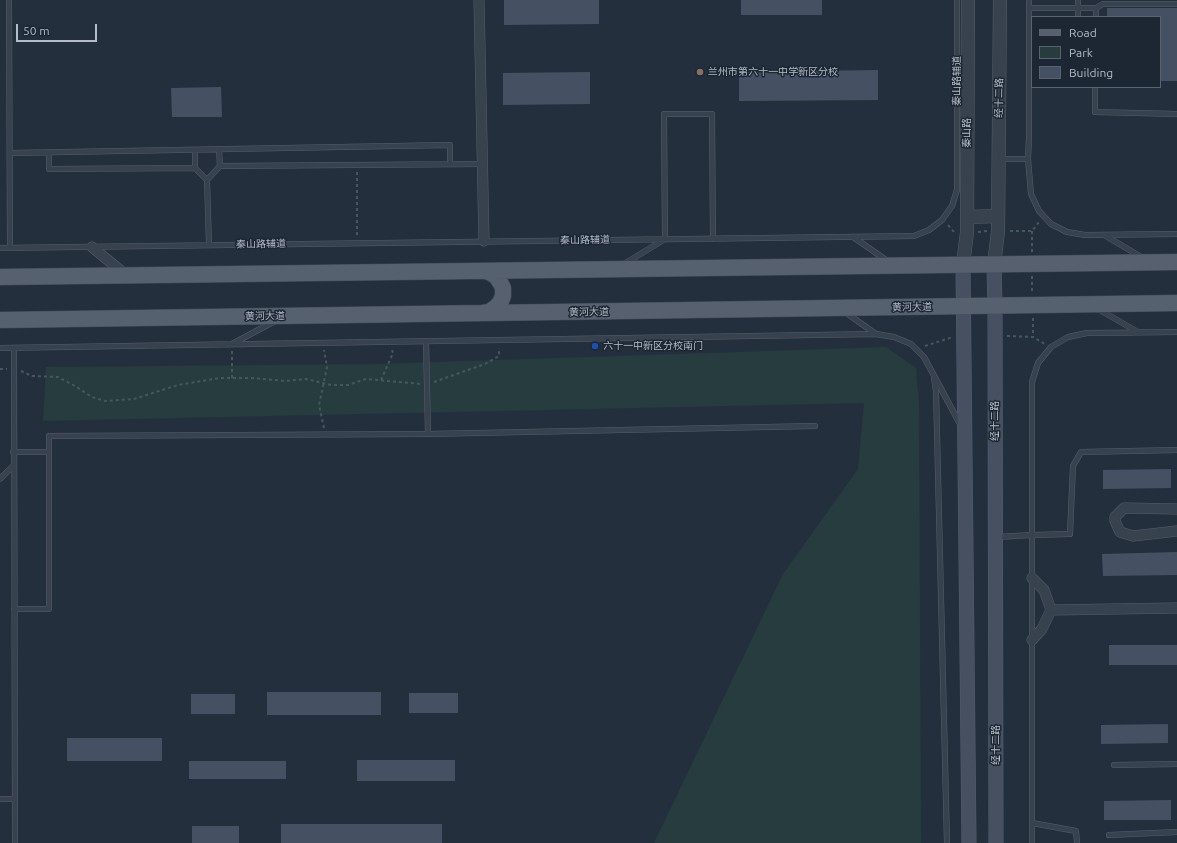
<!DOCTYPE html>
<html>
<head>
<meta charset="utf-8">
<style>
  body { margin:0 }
  #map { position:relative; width:1177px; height:843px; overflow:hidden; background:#242f3e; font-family:Ubuntu,sans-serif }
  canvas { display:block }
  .legend { position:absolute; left:1031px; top:16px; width:130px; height:72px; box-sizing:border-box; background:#1d2633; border:1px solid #59626f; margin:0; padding:5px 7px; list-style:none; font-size:12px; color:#b4bcc9 }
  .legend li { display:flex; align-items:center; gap:8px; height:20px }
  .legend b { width:20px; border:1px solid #59626f }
  .scale { position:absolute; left:16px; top:24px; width:81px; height:18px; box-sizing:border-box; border:2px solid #b4bcc9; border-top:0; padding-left:5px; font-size:12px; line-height:14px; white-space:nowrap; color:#b4bcc9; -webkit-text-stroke:3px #1d2633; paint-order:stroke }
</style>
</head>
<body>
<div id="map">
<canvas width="1177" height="843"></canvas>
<ul class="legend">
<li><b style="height:5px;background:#56606e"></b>Road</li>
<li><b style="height:11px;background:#263c3f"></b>Park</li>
<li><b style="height:11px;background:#455162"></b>Building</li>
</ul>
<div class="scale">50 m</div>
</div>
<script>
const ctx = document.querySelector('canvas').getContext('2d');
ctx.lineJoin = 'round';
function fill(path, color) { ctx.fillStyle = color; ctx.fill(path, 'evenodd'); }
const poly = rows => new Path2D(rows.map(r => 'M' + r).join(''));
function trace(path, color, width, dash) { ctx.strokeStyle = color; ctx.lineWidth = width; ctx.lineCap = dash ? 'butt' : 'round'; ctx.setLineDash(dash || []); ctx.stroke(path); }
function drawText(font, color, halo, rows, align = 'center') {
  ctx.font = font + ' Ubuntu,"Noto Sans SC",sans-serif'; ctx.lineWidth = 3; ctx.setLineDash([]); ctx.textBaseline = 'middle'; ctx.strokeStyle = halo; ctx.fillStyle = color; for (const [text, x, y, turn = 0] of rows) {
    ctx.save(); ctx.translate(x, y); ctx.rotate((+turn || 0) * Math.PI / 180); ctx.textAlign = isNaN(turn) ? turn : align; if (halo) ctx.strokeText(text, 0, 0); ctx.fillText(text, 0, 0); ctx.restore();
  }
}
fill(poly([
  [886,347,916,368,919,403,921,843,654,843,783,574,858,469,864,403,43,421,46,367,377,364]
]), '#263c3f');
fill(poly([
  [504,0,599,0,599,24,504,25],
  [741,0,822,0,822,15,741,15],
  [1107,8,1177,8,1177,81,1160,81,1160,17,1107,17],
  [878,70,878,100,739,101,739,72],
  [590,72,590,104,503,105,503,73],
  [221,87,222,117,172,117,171,88],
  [1171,469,1171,488,1103,489,1103,470],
  [1177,552,1177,575,1103,576,1102,554],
  [1109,645,1177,645,1177,665,1109,665],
  [267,692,381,692,381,715,267,715],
  [409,693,458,693,458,713,409,713],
  [191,694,235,694,235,714,191,714],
  [1168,724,1168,743,1101,744,1101,725],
  [67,738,162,738,162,761,67,761],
  [357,760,455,760,455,781,357,781],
  [189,761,286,761,286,779,189,779],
  [1171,800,1171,820,1104,820,1104,801],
  [281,824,442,824,442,843,281,843],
  [192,826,239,826,239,843,192,843]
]), '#455162');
const service = poly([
  [9,0,10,247],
  [1029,0,1029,138,1028,159,1031,194,1039,211,1051,224,1067,232,1085,235,1177,234],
  [1029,8,1096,8,1096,17],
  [1096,8,1103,4,1177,4],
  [1078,17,1078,0],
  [1095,87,1095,112,1177,114],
  [195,150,195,168,207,180],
  [49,152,49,169,195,168],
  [10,153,450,145,450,164],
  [999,159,1028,159],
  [220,166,483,164],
  [1104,235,1143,258],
  [853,237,889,262],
  [209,245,207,180,220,166,219,149],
  [0,248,914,236,929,230,942,220,952,206,957,190,957,0],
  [624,264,665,239,664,114,712,114,713,239],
  [1098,309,1138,332],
  [845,312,876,334],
  [426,341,428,434],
  [232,344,275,321],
  [0,348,876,334,894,337,911,344,924,357,960,424],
  [14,348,15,843],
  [934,378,936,391,947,843],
  [13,452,49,452],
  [0,479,13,466],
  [996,537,1032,535,1070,534,1073,466,1081,452,1177,450],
  [14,609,49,609,49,436,428,434,815,426],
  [1114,765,1177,764],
  [0,799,15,799],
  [1032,823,1076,831,1077,843],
  [1109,835,1177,832],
  [1032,843,1032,382,1038,363,1051,347,1068,337,1087,333,1177,332]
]);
const minor = poly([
  [479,0,484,241],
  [92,247,126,275],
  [1177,509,1124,508,1115,517,1115,521,1120,532,1133,536,1177,531],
  [1051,610,1177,608],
  [1032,640,1042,629,1051,610,1044,590,1032,578]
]);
const tertiary = poly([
  [967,217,998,216],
  [963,265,967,232,968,0],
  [994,265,998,231,1000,0]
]);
const secondary = poly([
  [963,265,969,843],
  [994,265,995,306,996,843]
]);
const primary = poly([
  [0,277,1177,262],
  [483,313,489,312,495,308,500,303,503,296,503,288,500,282,496,276,489,272,484,271],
  [0,320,1177,303]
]);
trace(service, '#565f6c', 6);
trace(minor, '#565f6c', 11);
trace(tertiary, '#565f6c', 14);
trace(secondary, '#565f6c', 15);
trace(primary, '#414a57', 17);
trace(poly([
  [357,172,357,236],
  [948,225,954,232,954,234],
  [1010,231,1032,231,1039,222],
  [1032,231,1032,252],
  [978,232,987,231],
  [1032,276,1032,292],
  [1033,318,1033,337],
  [1007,336,1033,337,1045,344],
  [925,346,953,337],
  [232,351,232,378],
  [0,369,7,369],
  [21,371,32,376,58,377,75,386,92,397,105,401,134,399,178,385,220,378,253,378,285,381,306,379,331,385,348,385,366,379,421,384],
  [381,380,393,353,392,350],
  [434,382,485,364,499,356,499,348],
  [324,428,319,405,327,367,324,350]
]), '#44595c', 2, [3, 3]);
trace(service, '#38414e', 5);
trace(minor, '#38414e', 10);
trace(tertiary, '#38414e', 13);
trace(secondary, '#465061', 14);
trace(primary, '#56606e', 16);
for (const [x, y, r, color] of [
  [700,72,4,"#8d6e63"],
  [595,346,4,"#1a4fb4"]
]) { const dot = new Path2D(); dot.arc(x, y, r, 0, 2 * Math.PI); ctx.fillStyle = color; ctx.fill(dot); trace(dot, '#1d2633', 1.5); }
drawText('10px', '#b4bcc9', '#1d2633', [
  ["兰州市第六十一中学新区分校",708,72],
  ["六十一中新区分校南门",603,346]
], 'left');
drawText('10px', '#b4bcc9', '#1d2633', [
  ["秦山路辅道",957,81,-90],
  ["经十二路",999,98,-89],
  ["秦山路",967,133,-90],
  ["秦山路辅道",585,240,-1],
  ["秦山路辅道",261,244,-1],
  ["黄河大道",912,307,-1],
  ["黄河大道",589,312,-1],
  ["黄河大道",265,316,-1],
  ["经十二路",995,421,-90],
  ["经十二路",996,745,-90]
]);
</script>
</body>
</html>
